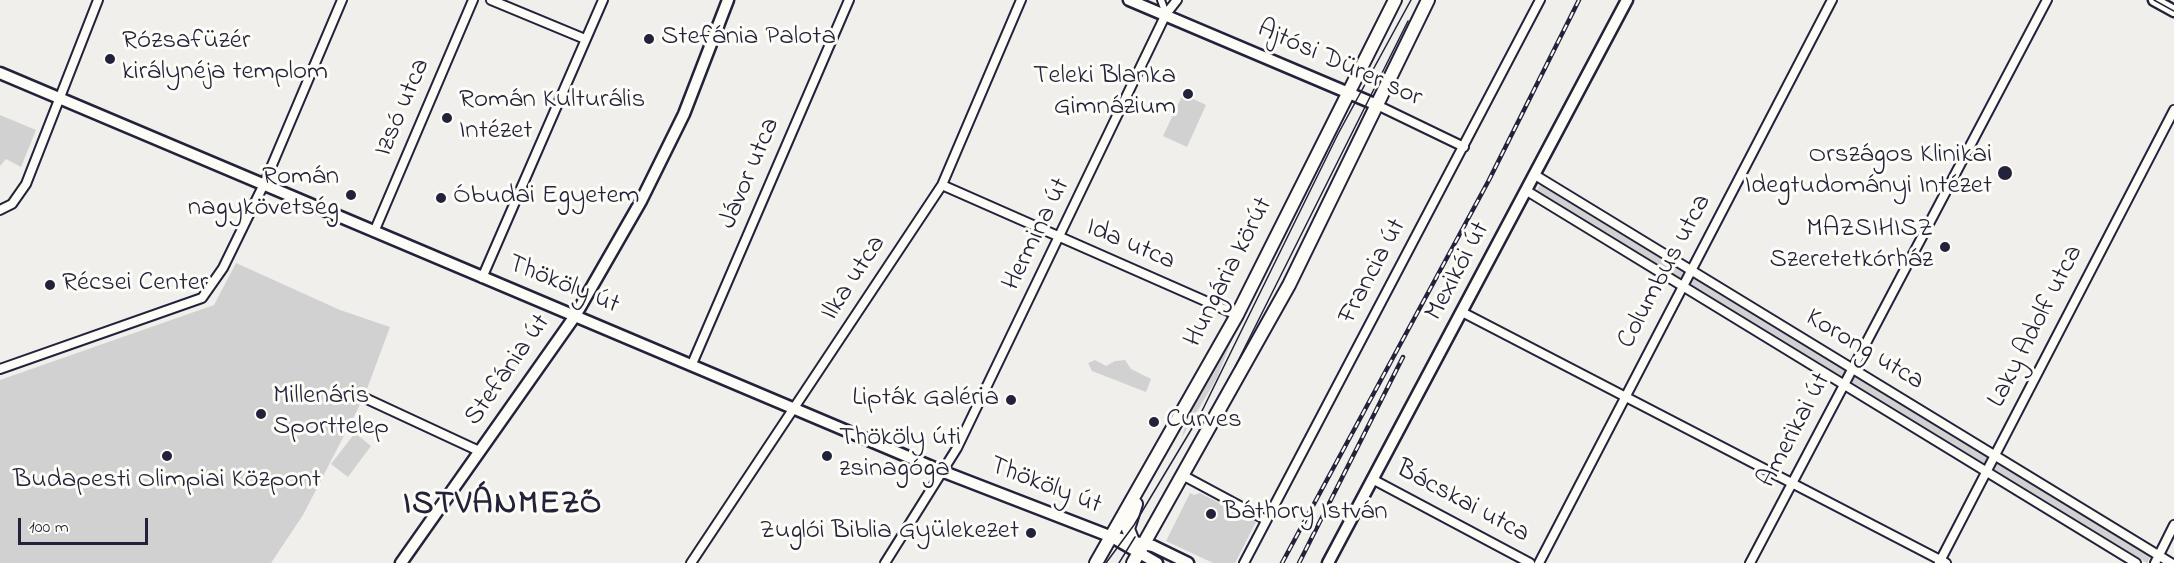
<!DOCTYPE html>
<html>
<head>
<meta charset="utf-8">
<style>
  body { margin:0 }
  #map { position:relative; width:2174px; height:563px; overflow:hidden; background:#f0efec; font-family:"Indie Flower",sans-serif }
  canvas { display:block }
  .scale { position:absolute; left:18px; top:518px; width:130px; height:27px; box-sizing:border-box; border:3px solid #22223b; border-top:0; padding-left:8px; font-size:18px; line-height:21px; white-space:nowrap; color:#22223b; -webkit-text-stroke:4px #fdfcf7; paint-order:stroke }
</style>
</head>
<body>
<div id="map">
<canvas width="2174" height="563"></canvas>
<div class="scale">100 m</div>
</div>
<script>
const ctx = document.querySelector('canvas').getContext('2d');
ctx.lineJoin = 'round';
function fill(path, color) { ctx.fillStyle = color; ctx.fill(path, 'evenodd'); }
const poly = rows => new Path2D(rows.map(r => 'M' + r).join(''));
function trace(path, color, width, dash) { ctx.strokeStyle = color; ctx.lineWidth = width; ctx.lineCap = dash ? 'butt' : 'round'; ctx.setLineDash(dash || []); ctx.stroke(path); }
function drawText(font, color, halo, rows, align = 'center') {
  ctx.font = font + ' "Indie Flower",sans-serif'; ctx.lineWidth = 6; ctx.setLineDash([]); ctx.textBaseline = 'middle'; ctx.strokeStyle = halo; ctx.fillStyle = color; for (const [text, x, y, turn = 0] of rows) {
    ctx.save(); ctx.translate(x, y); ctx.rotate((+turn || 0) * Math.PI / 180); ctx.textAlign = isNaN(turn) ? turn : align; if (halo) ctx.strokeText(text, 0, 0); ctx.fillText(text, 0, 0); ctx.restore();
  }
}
fill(poly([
  [1183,94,1206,105,1187,147,1163,136],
  [0,115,36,130,21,167,6,159,0,166],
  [1542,182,2151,556,2147,563,1535,193],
  [236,263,340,310,390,327,364,397,303,515,271,563,0,563,0,380,214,305],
  [1233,337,1217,378,1182,437,1190,408],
  [1095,360,1106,366,1115,361,1125,360,1131,369,1151,379,1146,392,1092,371,1088,363],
  [355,433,371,446,348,477,331,464],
  [1190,493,1194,495,1200,493,1256,522,1235,563,1213,563,1166,541]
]), '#d2d1d1');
const pedestrian = poly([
  [1161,0,1166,14]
]);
const minor = poly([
  [491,0,585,39],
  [1377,105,1464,147],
  [1535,175,2171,563],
  [942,185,1237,315],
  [1527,191,2136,563],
  [0,210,12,204,26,184,98,0],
  [374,232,473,0],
  [482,278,603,0],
  [1462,312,1946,563],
  [692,364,849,0],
  [0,369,202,298,223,268,264,184,342,0],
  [367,399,479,451],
  [1184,476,1266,520],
  [1374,480,1530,563],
  [691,563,942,185,1021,0],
  [885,563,957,448,1166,14,1177,0],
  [1244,563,1540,0],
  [1539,563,1832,0],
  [1750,563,2047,0],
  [1939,563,2174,110],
  [2155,563,2174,525]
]);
const tertiary = poly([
  [1129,0,1377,105],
  [2154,0,2174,11],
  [401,563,575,316,641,201,684,114,728,0],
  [1328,563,1627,0]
]);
const secondary = poly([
  [0,73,944,472,1112,537,1153,546,1188,563],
  [1117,540,1157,563]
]);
const primary = poly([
  [1136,504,1128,529,1138,554],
  [1096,563,1237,315,1395,0],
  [1133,563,1289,285,1428,0]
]);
trace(pedestrian, '#22223b', 10);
trace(minor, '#22223b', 12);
trace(tertiary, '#22223b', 15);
trace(secondary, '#22223b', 15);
trace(primary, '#22223b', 16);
trace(pedestrian, '#fdfcf7', 6);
trace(minor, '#fdfcf7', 8);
trace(tertiary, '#fdfcf7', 10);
trace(secondary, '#fdfcf7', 10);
trace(primary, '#fdfcf7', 12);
trace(poly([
  [2154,0,2174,11],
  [1235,367,1408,21],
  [1106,563,1134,525,1200,415,1338,134,1411,0],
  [1119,563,1135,537]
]), '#22223b', 1.5);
const rail = poly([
  [1282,563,1489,180,1579,0],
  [1299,563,1403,357]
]);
trace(rail, '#22223b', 4.5);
trace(rail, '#fdfcf7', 2, [7]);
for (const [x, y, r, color] of [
  [649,39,6,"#22223b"],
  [110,59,6,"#22223b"],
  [1188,94,6,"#22223b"],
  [447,118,6,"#22223b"],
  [2005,173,8,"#22223b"],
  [351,195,6,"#22223b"],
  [441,198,6,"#22223b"],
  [1945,247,6,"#22223b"],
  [50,285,6,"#22223b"],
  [1011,400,6,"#22223b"],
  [261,414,6,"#22223b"],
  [1154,422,6,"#22223b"],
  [167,456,6,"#22223b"],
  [827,456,6,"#22223b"],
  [1211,514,6,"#22223b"],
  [1031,533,6,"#22223b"]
]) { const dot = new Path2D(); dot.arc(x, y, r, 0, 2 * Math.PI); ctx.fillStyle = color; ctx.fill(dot); trace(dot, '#fdfcf7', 2); }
drawText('27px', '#22223b', '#fdfcf7', [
  ["Stefánia Palota",661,39],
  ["Rózsafüzér",122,43],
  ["királynéja templom",122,74],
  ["Teleki Blanka",1176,78,"right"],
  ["Gimnázium",1176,109,"right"],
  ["Román Kulturális",459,102],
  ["Intézet",459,133],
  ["Országos Klinikai",1992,157,"right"],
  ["Idegtudományi Intézet",1992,188,"right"],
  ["Román",339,179,"right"],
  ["nagykövetség",339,210,"right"],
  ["Óbudai Egyetem",453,198],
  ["MAZSIHISZ",1933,231,"right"],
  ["Szeretetkórház",1933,262,"right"],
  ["Récsei Center",62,285],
  ["Millenáris",273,398],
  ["Sporttelep",273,429],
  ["Lipták Galéria",999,400,"right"],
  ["Curves",1166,422],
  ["Thököly úti",839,440],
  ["zsinagóga",839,471],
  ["Budapesti Olimpiai Központ",167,482,"center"],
  ["Báthory István",1223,514],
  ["Zuglói Biblia Gyülekezet",1019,533,"right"]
], 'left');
drawText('27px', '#22223b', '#fdfcf7', [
  ["Ajtósi Dürer sor",1339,65,24],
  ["Izsó utca",404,108,-67],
  ["Jávor utca",751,174,-67],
  ["Hermina út",1038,235,-64],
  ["Ida utca",1130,246,23],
  ["Francia út",1374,272,-62],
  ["Mexikói út",1459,272,-62],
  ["Columbus utca",1666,272,-62],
  ["Hungária körút",1230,273,-63],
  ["Ilka utca",855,279,-57],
  ["Thököly út",563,286,22],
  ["Laky Adolf utca",2037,327,-63],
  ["Korong utca",1864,351,31],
  ["Stefánia út",509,371,-55],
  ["Amerikai út",1796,431,-62],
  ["Thököly út",1045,487,21],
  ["Bácskai utca",1462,503,28]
]);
ctx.letterSpacing = '1.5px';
drawText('bold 33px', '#22223b', '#fdfcf7', [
  ["ISTVÁNMEZŐ",503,507]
]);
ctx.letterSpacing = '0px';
</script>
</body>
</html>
